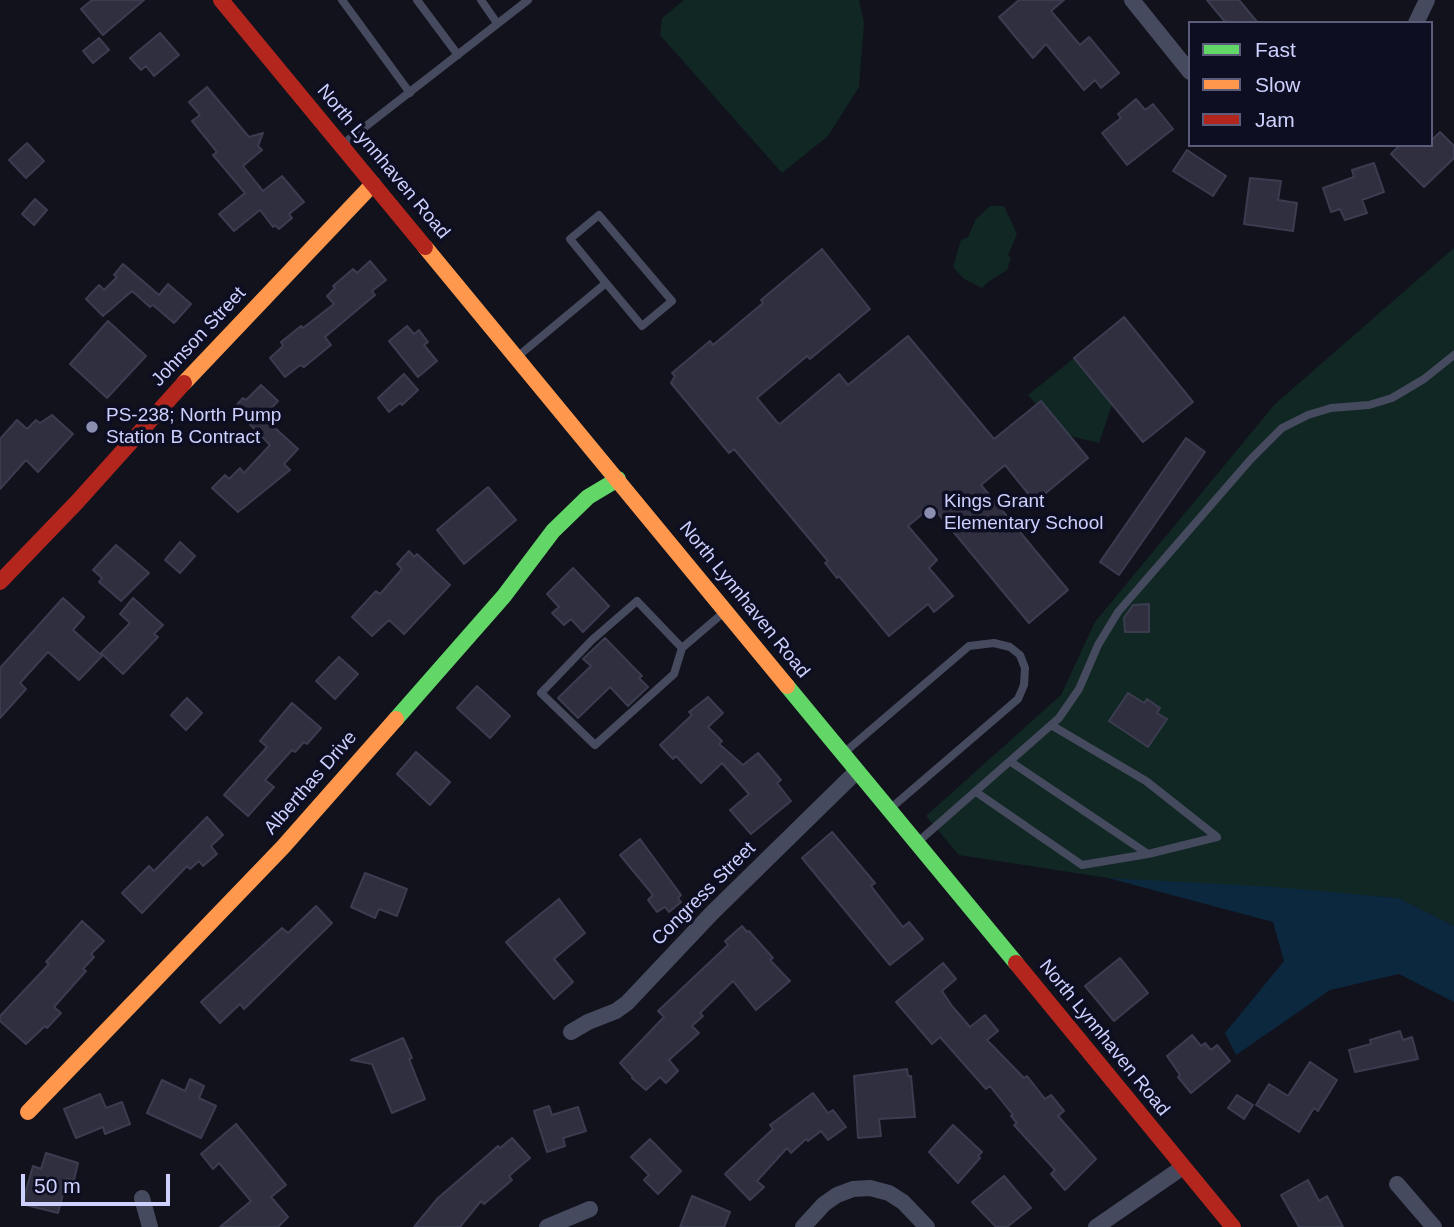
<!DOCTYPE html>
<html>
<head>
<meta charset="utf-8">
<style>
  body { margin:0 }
  #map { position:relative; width:1454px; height:1227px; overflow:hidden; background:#12121d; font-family:Helvetica,sans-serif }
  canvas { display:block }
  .legend { position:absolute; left:1188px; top:21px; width:245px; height:126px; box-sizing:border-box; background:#0d0e21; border:2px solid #5a5c7a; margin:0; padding:9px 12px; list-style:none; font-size:21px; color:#cdd1ff }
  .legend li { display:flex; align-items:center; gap:14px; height:35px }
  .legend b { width:35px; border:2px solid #5a5c7a }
  .scale { position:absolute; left:21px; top:1174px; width:149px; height:32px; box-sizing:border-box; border:4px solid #cdd1ff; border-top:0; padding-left:9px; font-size:21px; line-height:24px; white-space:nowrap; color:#cdd1ff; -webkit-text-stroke:5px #0d0e21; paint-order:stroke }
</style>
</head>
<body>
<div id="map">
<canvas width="1454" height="1227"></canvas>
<ul class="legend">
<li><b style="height:9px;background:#63d668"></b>Fast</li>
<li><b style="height:9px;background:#ff974d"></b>Slow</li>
<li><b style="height:9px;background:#b3261e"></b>Jam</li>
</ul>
<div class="scale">50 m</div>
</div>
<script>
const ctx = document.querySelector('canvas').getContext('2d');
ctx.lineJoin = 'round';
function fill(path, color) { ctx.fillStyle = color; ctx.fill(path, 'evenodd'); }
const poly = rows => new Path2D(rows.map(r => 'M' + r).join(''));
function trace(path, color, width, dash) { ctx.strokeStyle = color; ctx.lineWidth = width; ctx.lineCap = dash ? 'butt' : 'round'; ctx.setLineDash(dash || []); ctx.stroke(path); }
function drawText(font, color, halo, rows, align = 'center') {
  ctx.font = font + ' Helvetica,sans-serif'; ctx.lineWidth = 7; ctx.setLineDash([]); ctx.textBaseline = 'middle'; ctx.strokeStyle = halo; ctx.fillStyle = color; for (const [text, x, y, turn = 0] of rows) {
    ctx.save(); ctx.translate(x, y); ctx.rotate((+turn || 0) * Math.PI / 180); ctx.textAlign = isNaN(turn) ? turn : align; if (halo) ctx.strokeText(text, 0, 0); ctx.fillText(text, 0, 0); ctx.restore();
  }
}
fill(poly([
  [684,0,859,0,864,23,859,87,828,136,782,173,660,35,662,18],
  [990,206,1004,206,1017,234,1008,255,1011,258,1007,270,988,282,982,288,964,279,953,267,961,240,968,237,976,219],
  [1454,248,1454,926,1398,898,1108,878,959,855,926,816,1061,695,1095,622,1275,404],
  [1074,358,1112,405,1099,443,1070,436,1041,401,1036,404,1028,395]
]), '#102723');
fill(poly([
  [1108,878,1275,887,1398,898,1454,926,1454,1002,1399,974,1330,990,1236,1055,1225,1033,1284,961,1273,922]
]), '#0c283e');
const building = poly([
  [92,0,144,0,103,35,81,9,92,0],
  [1019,0,1064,0,1051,11,1080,45,1089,37,1119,73,1101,88,1095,80,1084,90,1046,44,1033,58,999,17,1019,0],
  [1207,0,1239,0,1258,23,1226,23,1207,0],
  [160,33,179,55,154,76,146,66,141,70,130,58,160,33],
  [99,38,109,50,93,63,83,51,99,38],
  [207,87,249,137,263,133,258,146,262,150,243,166,263,191,282,176,304,202,289,214,292,218,279,229,275,225,273,227,260,210,234,231,219,214,245,193,213,155,217,152,192,121,200,115,189,102,207,87],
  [1136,99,1145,110,1153,104,1173,129,1127,165,1102,133,1121,118,1118,114,1136,99],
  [1440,132,1454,146,1454,158,1424,187,1391,154,1400,145,1431,145,1431,141,1440,132],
  [27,143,44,161,26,178,9,160,27,143],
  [1187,150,1226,176,1213,196,1173,171,1187,150],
  [1374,163,1384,192,1362,200,1367,213,1345,220,1340,209,1331,212,1323,188,1354,177,1352,170,1374,163],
  [1250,178,1281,181,1278,200,1297,203,1293,231,1244,224,1250,178],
  [35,199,47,210,34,225,22,214,35,199],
  [822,249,870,309,810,359,807,356,757,398,777,422,780,424,839,374,848,385,908,336,994,439,1041,401,1088,458,1035,502,1005,465,981,485,1068,590,1029,623,932,506,908,526,937,560,929,568,953,596,934,612,928,604,889,636,839,576,837,578,825,563,828,561,734,449,729,453,671,383,675,376,672,373,710,341,713,345,763,303,761,300,822,249],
  [370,261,386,280,372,291,375,295,325,337,331,345,304,367,300,365,285,377,270,358,283,346,281,342,301,326,303,328,334,304,327,296,335,288,333,286,353,269,357,273,370,261],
  [123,264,159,295,168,284,191,304,174,323,153,305,150,307,132,291,103,316,86,299,99,285,104,290,117,277,114,275,123,264],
  [1124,317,1193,402,1143,442,1074,358,1124,317],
  [108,321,146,356,107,398,70,364,108,321],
  [407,326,414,334,419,330,428,342,424,345,437,361,418,377,389,341,407,326],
  [404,374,418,390,402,405,400,403,389,412,378,398,404,374],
  [261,385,278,401,263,417,298,449,284,464,290,470,238,512,212,488,225,475,229,479,240,468,244,473,270,445,234,408,243,398,246,400,261,385],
  [52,415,73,434,38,472,26,460,0,489,0,439,17,420,27,429,36,420,40,423,52,415],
  [1186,438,1205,452,1119,575,1100,562,1186,438],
  [488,487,516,520,464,564,437,530,488,487],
  [180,542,195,556,180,573,165,560,180,542],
  [116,545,149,573,121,601,99,582,102,578,93,570,116,545],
  [409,551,414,557,417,554,450,585,404,634,389,620,372,636,352,617,376,591,380,594,402,569,397,564,409,551],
  [573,568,609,606,583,632,571,619,564,625,552,613,559,607,547,594,573,568],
  [63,598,84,617,73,630,102,656,79,680,48,652,20,683,26,689,0,718,0,668,63,598],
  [133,598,163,625,154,634,158,637,123,674,101,653,130,623,120,614,133,598],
  [1149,604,1149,632,1125,632,1124,618,1133,605,1149,604],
  [605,638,642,676,639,678,648,687,628,706,610,687,578,718,558,698,591,666,583,659,605,638],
  [339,657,358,674,335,699,316,681,339,657],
  [477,686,510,716,490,738,457,708,477,686],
  [1128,693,1144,703,1147,699,1160,708,1157,713,1167,719,1148,747,1109,721,1128,693],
  [708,697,723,713,708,727,722,741,719,744,743,765,758,753,781,780,777,783,791,801,751,834,730,810,749,794,722,763,701,783,676,756,673,759,660,745,692,715,689,712,708,697],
  [187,698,202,713,186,730,171,715,187,698],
  [292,703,321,728,307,744,304,742,295,752,292,750,265,780,274,787,248,816,224,795,267,747,260,741,292,703],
  [416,752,450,782,430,805,397,774,416,752],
  [207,817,223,835,211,846,217,854,203,866,199,861,190,869,187,866,142,913,122,893,149,866,154,871,207,817],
  [832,832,875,883,871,886,903,927,909,922,923,939,890,965,802,858,832,832],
  [640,839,681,895,678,898,681,902,669,912,665,907,657,912,648,900,653,895,620,855,640,839],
  [365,873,407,889,397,916,379,909,375,918,351,907,365,873],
  [559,899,585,933,554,959,573,982,554,999,506,942,559,899],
  [316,906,332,923,244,1009,240,1004,220,1023,201,1002,282,928,288,933,316,906],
  [82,921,104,941,91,954,94,957,83,969,86,971,54,1007,61,1013,47,1028,45,1026,26,1044,0,1021,0,1016,49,964,46,962,82,921],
  [742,926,747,932,749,931,773,958,770,960,790,981,756,1010,733,981,700,1013,703,1016,692,1026,699,1033,669,1060,678,1071,666,1083,660,1077,646,1090,632,1078,633,1077,620,1063,664,1017,658,1011,728,945,725,941,742,926],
  [1120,958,1148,993,1114,1021,1085,986,1120,958],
  [943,963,956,979,942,991,952,1006,970,1027,985,1015,998,1031,987,1040,1024,1078,1027,1076,1045,1099,1051,1095,1064,1111,1058,1116,1096,1159,1065,1190,1051,1174,1055,1170,1014,1125,1017,1123,1011,1116,1013,1115,990,1086,986,1089,940,1037,932,1044,896,1002,943,963],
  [1400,1031,1403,1040,1412,1037,1418,1059,1355,1072,1349,1050,1371,1044,1370,1040,1400,1031],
  [1192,1035,1201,1046,1205,1043,1211,1050,1217,1045,1230,1061,1191,1093,1178,1077,1180,1075,1167,1056,1192,1035],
  [403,1038,412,1058,409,1059,425,1099,392,1113,372,1064,351,1060,403,1038],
  [1310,1062,1337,1080,1318,1111,1314,1108,1299,1132,1256,1105,1269,1084,1288,1096,1310,1062],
  [907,1069,908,1076,911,1076,915,1117,879,1119,881,1136,858,1138,854,1076,907,1069],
  [190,1079,204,1086,199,1098,216,1106,201,1138,147,1113,162,1080,185,1091,190,1079],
  [813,1093,828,1113,833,1110,846,1127,828,1140,821,1131,808,1141,806,1139,791,1153,787,1148,757,1181,764,1187,750,1200,725,1174,773,1129,770,1125,813,1093],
  [100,1094,106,1108,122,1102,130,1124,105,1134,103,1127,76,1138,64,1109,100,1094],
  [1237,1095,1253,1105,1244,1119,1228,1108,1237,1095],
  [549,1106,552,1115,578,1107,586,1131,563,1138,565,1146,547,1152,534,1111,549,1106],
  [236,1124,286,1185,271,1197,288,1217,278,1227,220,1227,251,1201,219,1163,213,1169,201,1154,236,1124],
  [953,1125,982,1152,978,1156,980,1158,958,1183,929,1152,953,1125],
  [512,1138,530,1158,509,1176,512,1180,484,1204,481,1201,460,1227,414,1227,438,1198,489,1154,498,1146,500,1148,512,1138],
  [650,1139,681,1171,658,1194,644,1180,649,1175,631,1157,650,1139],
  [46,1153,78,1163,74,1180,67,1179,58,1213,22,1204,33,1166,41,1169,46,1153],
  [1004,1176,1031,1208,1007,1227,996,1227,972,1202,1004,1176],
  [1308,1180,1319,1201,1327,1196,1343,1227,1299,1227,1281,1195,1308,1180],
  [692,1196,730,1212,724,1227,680,1227,692,1196]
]);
fill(building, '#2f2f3f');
trace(building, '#3b3c50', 2);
trace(poly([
  [342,0,410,93],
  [417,0,458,55],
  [481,0,497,23],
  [343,144,528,0],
  [517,357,606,283,570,239,599,215,672,301,642,326,606,283],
  [682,648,637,601,592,640,541,693,595,745,674,674,682,648,723,613],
  [845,752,969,646,994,643,1010,647,1020,655,1025,668,1024,685,1018,699,891,808],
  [1011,762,1148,854,1217,837,1146,781,1051,725],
  [976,792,1082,865,1148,854],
  [919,841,1059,718,1079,689,1098,645,1118,612,1251,459,1282,428,1308,415,1331,408,1369,405,1392,398,1424,379,1454,355]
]), '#464a5e', 8);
trace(poly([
  [1132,0,1190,72],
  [1416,23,1427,0],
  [571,1032,588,1022,616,1011,627,1003,712,913,857,771],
  [1397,1184,1434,1227],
  [142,1198,150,1227],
  [547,1227,590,1209],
  [803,1227,824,1204,837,1195,853,1189,870,1188,889,1193,903,1202,927,1227],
  [1096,1227,1183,1167]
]), '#464a5e', 16);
trace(poly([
  [787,686,1016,963],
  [396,719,504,596,553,531,588,497,618,479]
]), '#63d668', 16);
trace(poly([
  [425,247,787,686],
  [184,383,373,184],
  [28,1112,283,847,396,719]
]), '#ff974d', 16);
trace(poly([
  [221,0,425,247],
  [0,582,77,502,184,383],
  [1016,963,1233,1227]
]), '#b3261e', 16);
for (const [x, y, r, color] of [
  [92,427,7,"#8c8eb0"],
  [930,513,7,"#8c8eb0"]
]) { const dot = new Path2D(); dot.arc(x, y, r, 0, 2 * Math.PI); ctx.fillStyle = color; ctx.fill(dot); trace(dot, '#0d0e21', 2.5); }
drawText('19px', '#cdd1ff', '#0d0e21', [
  ["North Lynnhaven Road",383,162,50],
  ["Johnson Street",199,337,-47],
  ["North Lynnhaven Road",744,600,51],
  ["Alberthas Drive",311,783,-49],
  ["Congress Street",704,894,-45],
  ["North Lynnhaven Road",1104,1038,51]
]);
drawText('19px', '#cdd1ff', '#0d0e21', [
  ["PS-238; North Pump",106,416],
  ["Station B Contract",106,438],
  ["Kings Grant",944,502],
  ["Elementary School",944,524]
], 'left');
</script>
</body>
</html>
